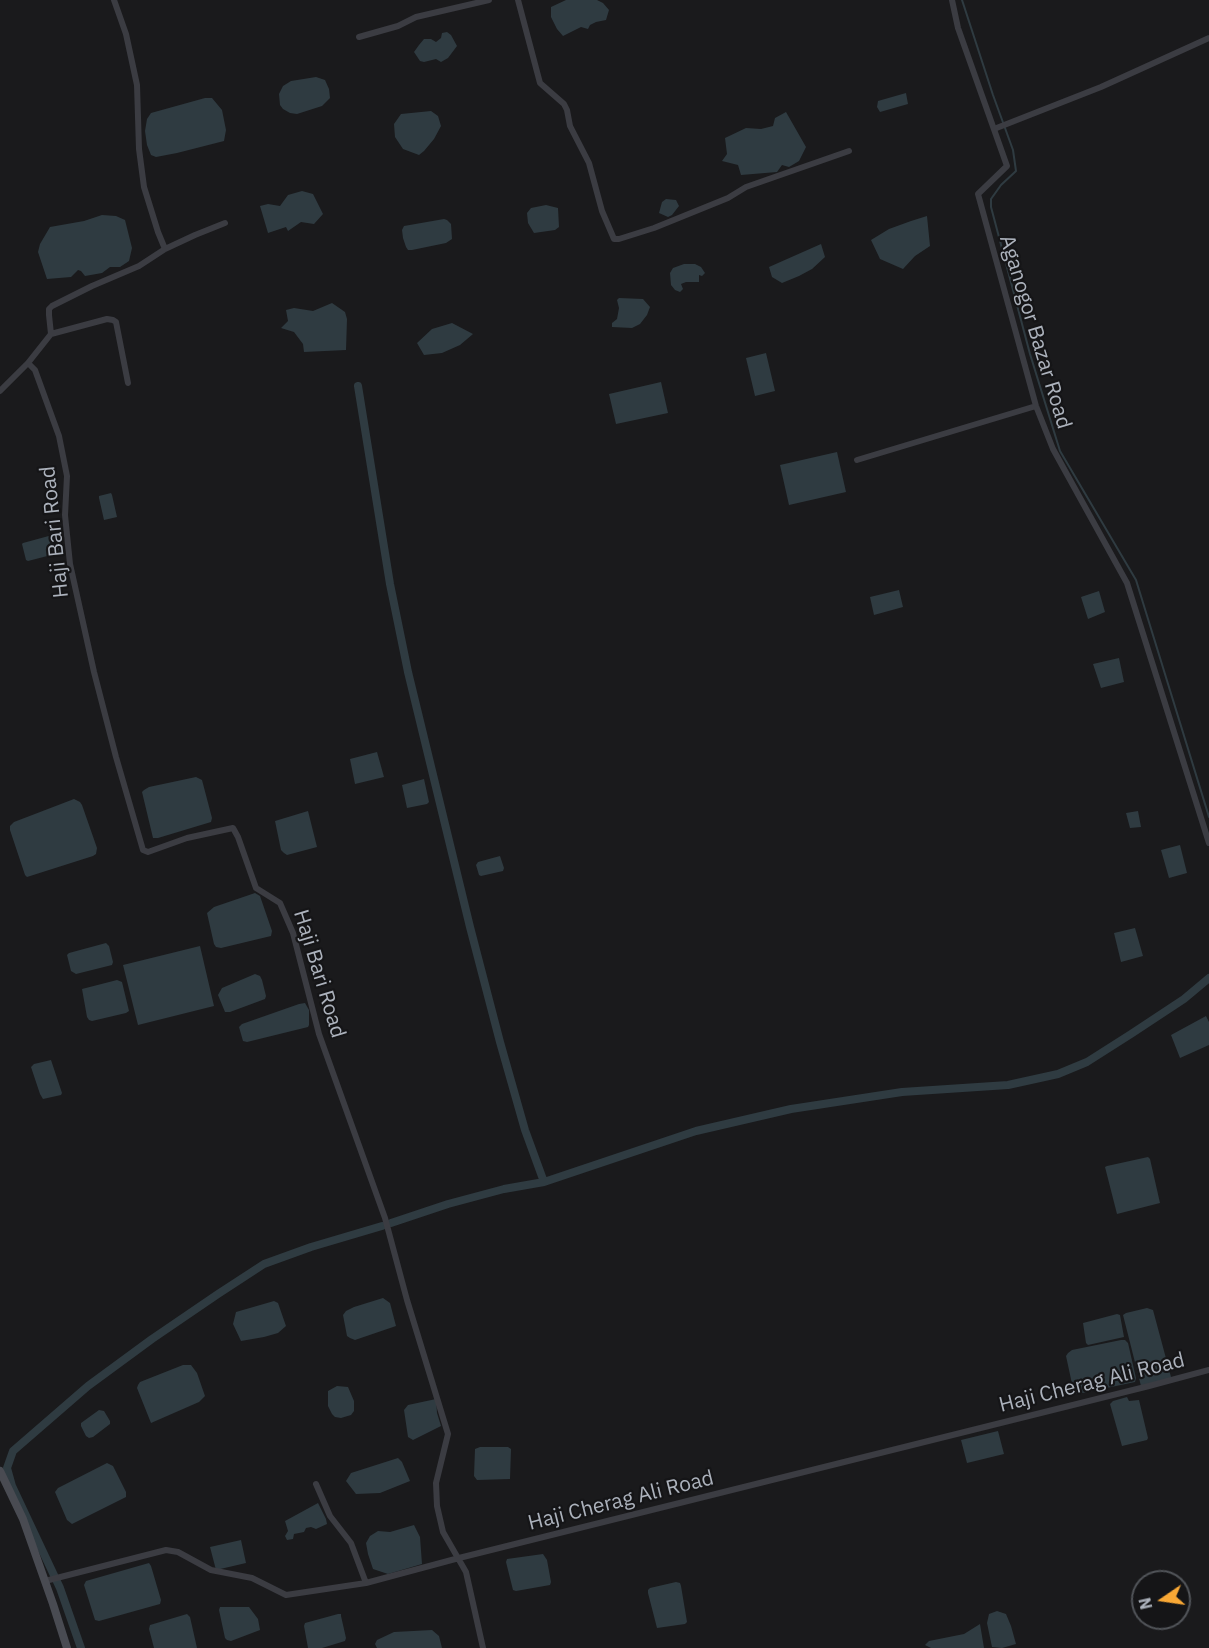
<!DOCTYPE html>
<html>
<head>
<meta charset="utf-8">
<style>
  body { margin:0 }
  #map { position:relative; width:1209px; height:1648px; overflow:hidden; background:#1a1a1c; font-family:"IBM Plex Sans",sans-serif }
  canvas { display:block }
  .north { position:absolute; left:1131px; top:1570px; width:60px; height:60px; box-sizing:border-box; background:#151517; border:2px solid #515459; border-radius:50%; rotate:257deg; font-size:16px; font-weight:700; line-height:24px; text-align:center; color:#acb2bc }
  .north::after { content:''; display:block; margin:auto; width:21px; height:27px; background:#f9a835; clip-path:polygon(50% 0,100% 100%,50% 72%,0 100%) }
</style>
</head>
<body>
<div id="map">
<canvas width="1209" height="1648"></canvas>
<div class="north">N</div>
</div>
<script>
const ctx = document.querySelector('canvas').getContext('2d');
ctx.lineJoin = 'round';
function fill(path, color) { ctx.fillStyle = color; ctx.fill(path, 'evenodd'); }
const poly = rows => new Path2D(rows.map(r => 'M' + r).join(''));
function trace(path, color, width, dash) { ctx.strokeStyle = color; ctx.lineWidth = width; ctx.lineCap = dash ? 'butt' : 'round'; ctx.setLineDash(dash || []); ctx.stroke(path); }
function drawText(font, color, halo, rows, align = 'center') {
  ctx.font = font + ' "IBM Plex Sans",sans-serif'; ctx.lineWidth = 4.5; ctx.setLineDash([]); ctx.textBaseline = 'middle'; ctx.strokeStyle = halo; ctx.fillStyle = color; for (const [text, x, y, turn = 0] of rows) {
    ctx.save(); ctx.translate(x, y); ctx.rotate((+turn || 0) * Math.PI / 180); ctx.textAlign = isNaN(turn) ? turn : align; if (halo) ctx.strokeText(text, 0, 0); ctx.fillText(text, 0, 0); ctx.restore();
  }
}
fill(poly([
  [566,0,597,0,603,3,609,10,606,20,596,22,590,25,588,29,581,27,563,36,557,29,551,17,551,7],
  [447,32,451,35,457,46,448,58,441,62,436,59,424,62,420,61,414,52,419,45,424,39,431,39,436,42,441,38,442,33],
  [316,77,325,80,329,89,330,98,322,106,297,114,290,113,283,109,280,105,279,94,283,86,291,81],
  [906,93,908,104,880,112,877,107,878,101],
  [205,98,212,98,222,110,226,130,224,141,177,153,156,157,151,155,147,145,145,131,147,119,151,113],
  [431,111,438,116,441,126,434,139,424,151,419,155,403,149,395,137,394,124,401,114],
  [786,112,806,147,799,161,789,167,782,165,777,172,741,175,738,165,722,161,727,154,725,138,746,128,761,129,773,126,775,118],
  [302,191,313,194,323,214,314,224,301,222,288,231,286,227,268,233,260,206,268,204,280,206,288,195],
  [666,199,676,200,679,206,672,215,668,217,659,213,662,202],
  [546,205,558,208,559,227,555,230,534,233,528,223,527,213,531,208],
  [102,215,116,216,125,220,132,248,129,261,120,267,110,267,102,273,85,276,81,271,78,270,71,277,47,279,38,252,40,244,50,227,84,221],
  [927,216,930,246,915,256,903,269,880,259,871,240,889,229,911,221],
  [444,219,447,220,451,224,452,239,446,243,412,250,408,250,406,247,403,238,402,230,404,226],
  [821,244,825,257,812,269,799,276,782,283,772,277,769,267],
  [684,264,695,264,701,267,705,273,702,276,699,275,699,282,686,282,681,284,683,289,680,292,675,290,671,285,670,273,673,268],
  [619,298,643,299,650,307,647,315,640,324,632,328,612,327,612,323,617,319,619,308,617,300],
  [332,303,345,312,347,319,346,350,304,352,303,344,294,332,281,328,288,321,286,310,294,308,313,311],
  [452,323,473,334,460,345,442,353,424,355,417,343,432,329],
  [766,353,775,391,755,396,746,358],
  [661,382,668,413,616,424,609,394],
  [837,452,846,492,789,505,780,465],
  [111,493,112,495,117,517,104,520,99,498,99,496],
  [56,534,60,536,61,539,62,550,59,553,28,561,26,560,22,544,23,543],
  [899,590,903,607,874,615,870,597],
  [1099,591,1105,612,1088,619,1081,597],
  [1119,658,1124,682,1101,688,1093,664],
  [377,752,384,777,355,784,350,759],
  [196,777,202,780,212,818,211,822,158,838,153,838,142,792,144,790,149,787],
  [424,779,429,802,427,804,407,808,402,785],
  [74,799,80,802,82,805,97,848,96,854,93,856,27,877,25,875,10,830,10,826,14,822],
  [308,811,317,847,287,855,284,853,281,850,275,821],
  [1138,811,1141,827,1130,828,1126,813],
  [1180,845,1187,873,1169,878,1161,850],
  [500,856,504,868,503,871,481,876,479,875,476,865,478,862],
  [255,893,260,896,272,931,271,936,221,948,216,947,214,944,207,913,214,907],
  [1135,928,1143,956,1121,962,1114,933],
  [106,943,109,946,113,962,112,965,76,974,71,971,67,955,69,953],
  [200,946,214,1006,138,1025,123,965],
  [255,974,260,976,262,980,266,996,265,999,230,1012,225,1012,218,995,222,988],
  [117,980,122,982,129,1011,126,1013,92,1021,89,1020,87,1017,82,989],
  [305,1003,309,1010,309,1025,308,1027,247,1042,243,1041,239,1027,242,1024,299,1004],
  [1206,1016,1209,1022,1209,1045,1180,1058,1171,1035],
  [51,1060,62,1093,61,1095,43,1099,40,1094,31,1067,34,1064],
  [1148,1157,1150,1159,1160,1203,1117,1214,1105,1167,1107,1166],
  [383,1298,390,1303,396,1326,355,1340,350,1338,347,1336,343,1315,346,1311,354,1307],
  [274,1301,278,1303,286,1326,278,1333,264,1337,241,1341,233,1324,236,1312],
  [1147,1308,1153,1310,1171,1377,1170,1380,1141,1386,1123,1315,1126,1313],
  [1117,1314,1120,1315,1124,1337,1088,1345,1086,1343,1083,1323],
  [1121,1340,1125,1340,1128,1343,1136,1378,1135,1382,1078,1394,1074,1393,1066,1356,1068,1353,1072,1350],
  [183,1365,191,1365,197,1373,205,1396,199,1402,151,1423,137,1388,138,1385,140,1382],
  [337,1386,348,1387,354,1401,354,1411,351,1415,341,1418,335,1417,332,1414,328,1406,328,1391],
  [1127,1397,1129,1401,1139,1400,1148,1438,1147,1440,1122,1446,1110,1404,1113,1401],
  [436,1399,437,1413,441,1426,413,1440,408,1437,404,1410,408,1405],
  [99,1410,104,1411,110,1421,110,1424,93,1437,89,1438,86,1436,81,1426,81,1423],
  [998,1431,1004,1454,967,1463,961,1440],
  [480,1447,508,1447,511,1449,510,1479,477,1480,474,1476,475,1449],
  [398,1458,402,1462,410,1481,380,1493,356,1494,346,1481,351,1473],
  [107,1463,113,1466,126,1492,126,1497,72,1524,67,1520,55,1492,58,1488],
  [318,1503,326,1519,327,1524,316,1529,311,1527,306,1528,304,1532,294,1534,293,1539,287,1540,285,1536,288,1531,285,1521],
  [414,1525,420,1537,422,1564,388,1574,373,1569,368,1554,366,1543,370,1536,378,1531,390,1532],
  [241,1540,246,1563,216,1570,210,1547],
  [543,1554,547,1560,551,1582,550,1585,516,1591,513,1590,506,1562,507,1559],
  [149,1563,151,1566,161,1600,160,1604,99,1621,95,1620,84,1585,86,1581],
  [676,1582,680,1583,681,1586,687,1622,685,1624,657,1628,648,1593,648,1590,650,1588],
  [220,1607,249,1607,258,1619,260,1630,231,1641,227,1640,225,1638,219,1610],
  [997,1611,1006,1614,1011,1626,1016,1644,1002,1648,992,1647,987,1623,989,1614],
  [187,1614,190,1617,197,1648,154,1648,149,1629,150,1625],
  [338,1614,341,1614,341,1616,346,1638,345,1641,322,1648,308,1648,304,1626,305,1623],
  [980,1624,984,1648,931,1648,925,1645,929,1641,964,1634],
  [432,1630,439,1636,442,1648,377,1648,375,1644,377,1640,394,1632]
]), '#2f3b41');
trace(poly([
  [962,0,993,95,1013,150,1016,171,1001,185,991,199,991,207,1030,354,1060,451,1136,580,1209,817]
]), '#2f3b41', 2);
trace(poly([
  [358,386,390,584,408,672,470,927,500,1042,525,1130,544,1182],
  [391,1223,448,1204,504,1189,544,1182,696,1131,791,1109,902,1092,1008,1085,1058,1074,1087,1062,1131,1034,1184,999,1209,978],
  [81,1648,60,1588,12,1486,7,1468,13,1451,88,1386,152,1339,218,1294,264,1264,311,1247,382,1226]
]), '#2f3b41', 8);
trace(poly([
  [518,0,540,83,564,104,567,110,570,126,589,163,602,211,614,239,619,239,654,228,728,198,746,187,849,151],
  [952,0,958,28,1007,166,978,194,1036,406,1053,449,1127,583,1209,843],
  [359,37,398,26,416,17,489,0],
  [994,129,1101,87,1209,38],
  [165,249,195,235,225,223],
  [51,334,107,319,113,320,116,322,128,383],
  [28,363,51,334,49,315,49,309,52,306,92,286,139,266,165,249,158,232,144,187,139,149,137,85,126,34,114,0],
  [0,391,28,363,35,370,59,436,67,476,65,515,70,564,94,672,116,757,143,850,148,852,187,838,233,828,238,837,256,888,280,903,293,933,319,1034,385,1218,407,1300,448,1434,436,1483,437,1506,443,1532,466,1572,483,1648],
  [857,460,1036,406],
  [316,1484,330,1516,351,1543,366,1583],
  [45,1581,166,1550,178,1552,211,1570,252,1578,286,1595,366,1583,459,1558,1149,1386,1209,1370]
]), '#3b3c42', 6);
trace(poly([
  [0,1471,23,1519,53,1604,67,1648]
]), '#494b52', 8);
drawText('21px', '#acb2bc', '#151517', [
  ["Aganogor Bazar Road",1035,332,73],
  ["Haji Bari Road",55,532,-96],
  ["Haji Bari Road",319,974,73],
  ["Haji Cherag Ali Road",1092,1383,-14],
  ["Haji Cherag Ali Road",621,1501,-14]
]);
</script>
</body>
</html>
